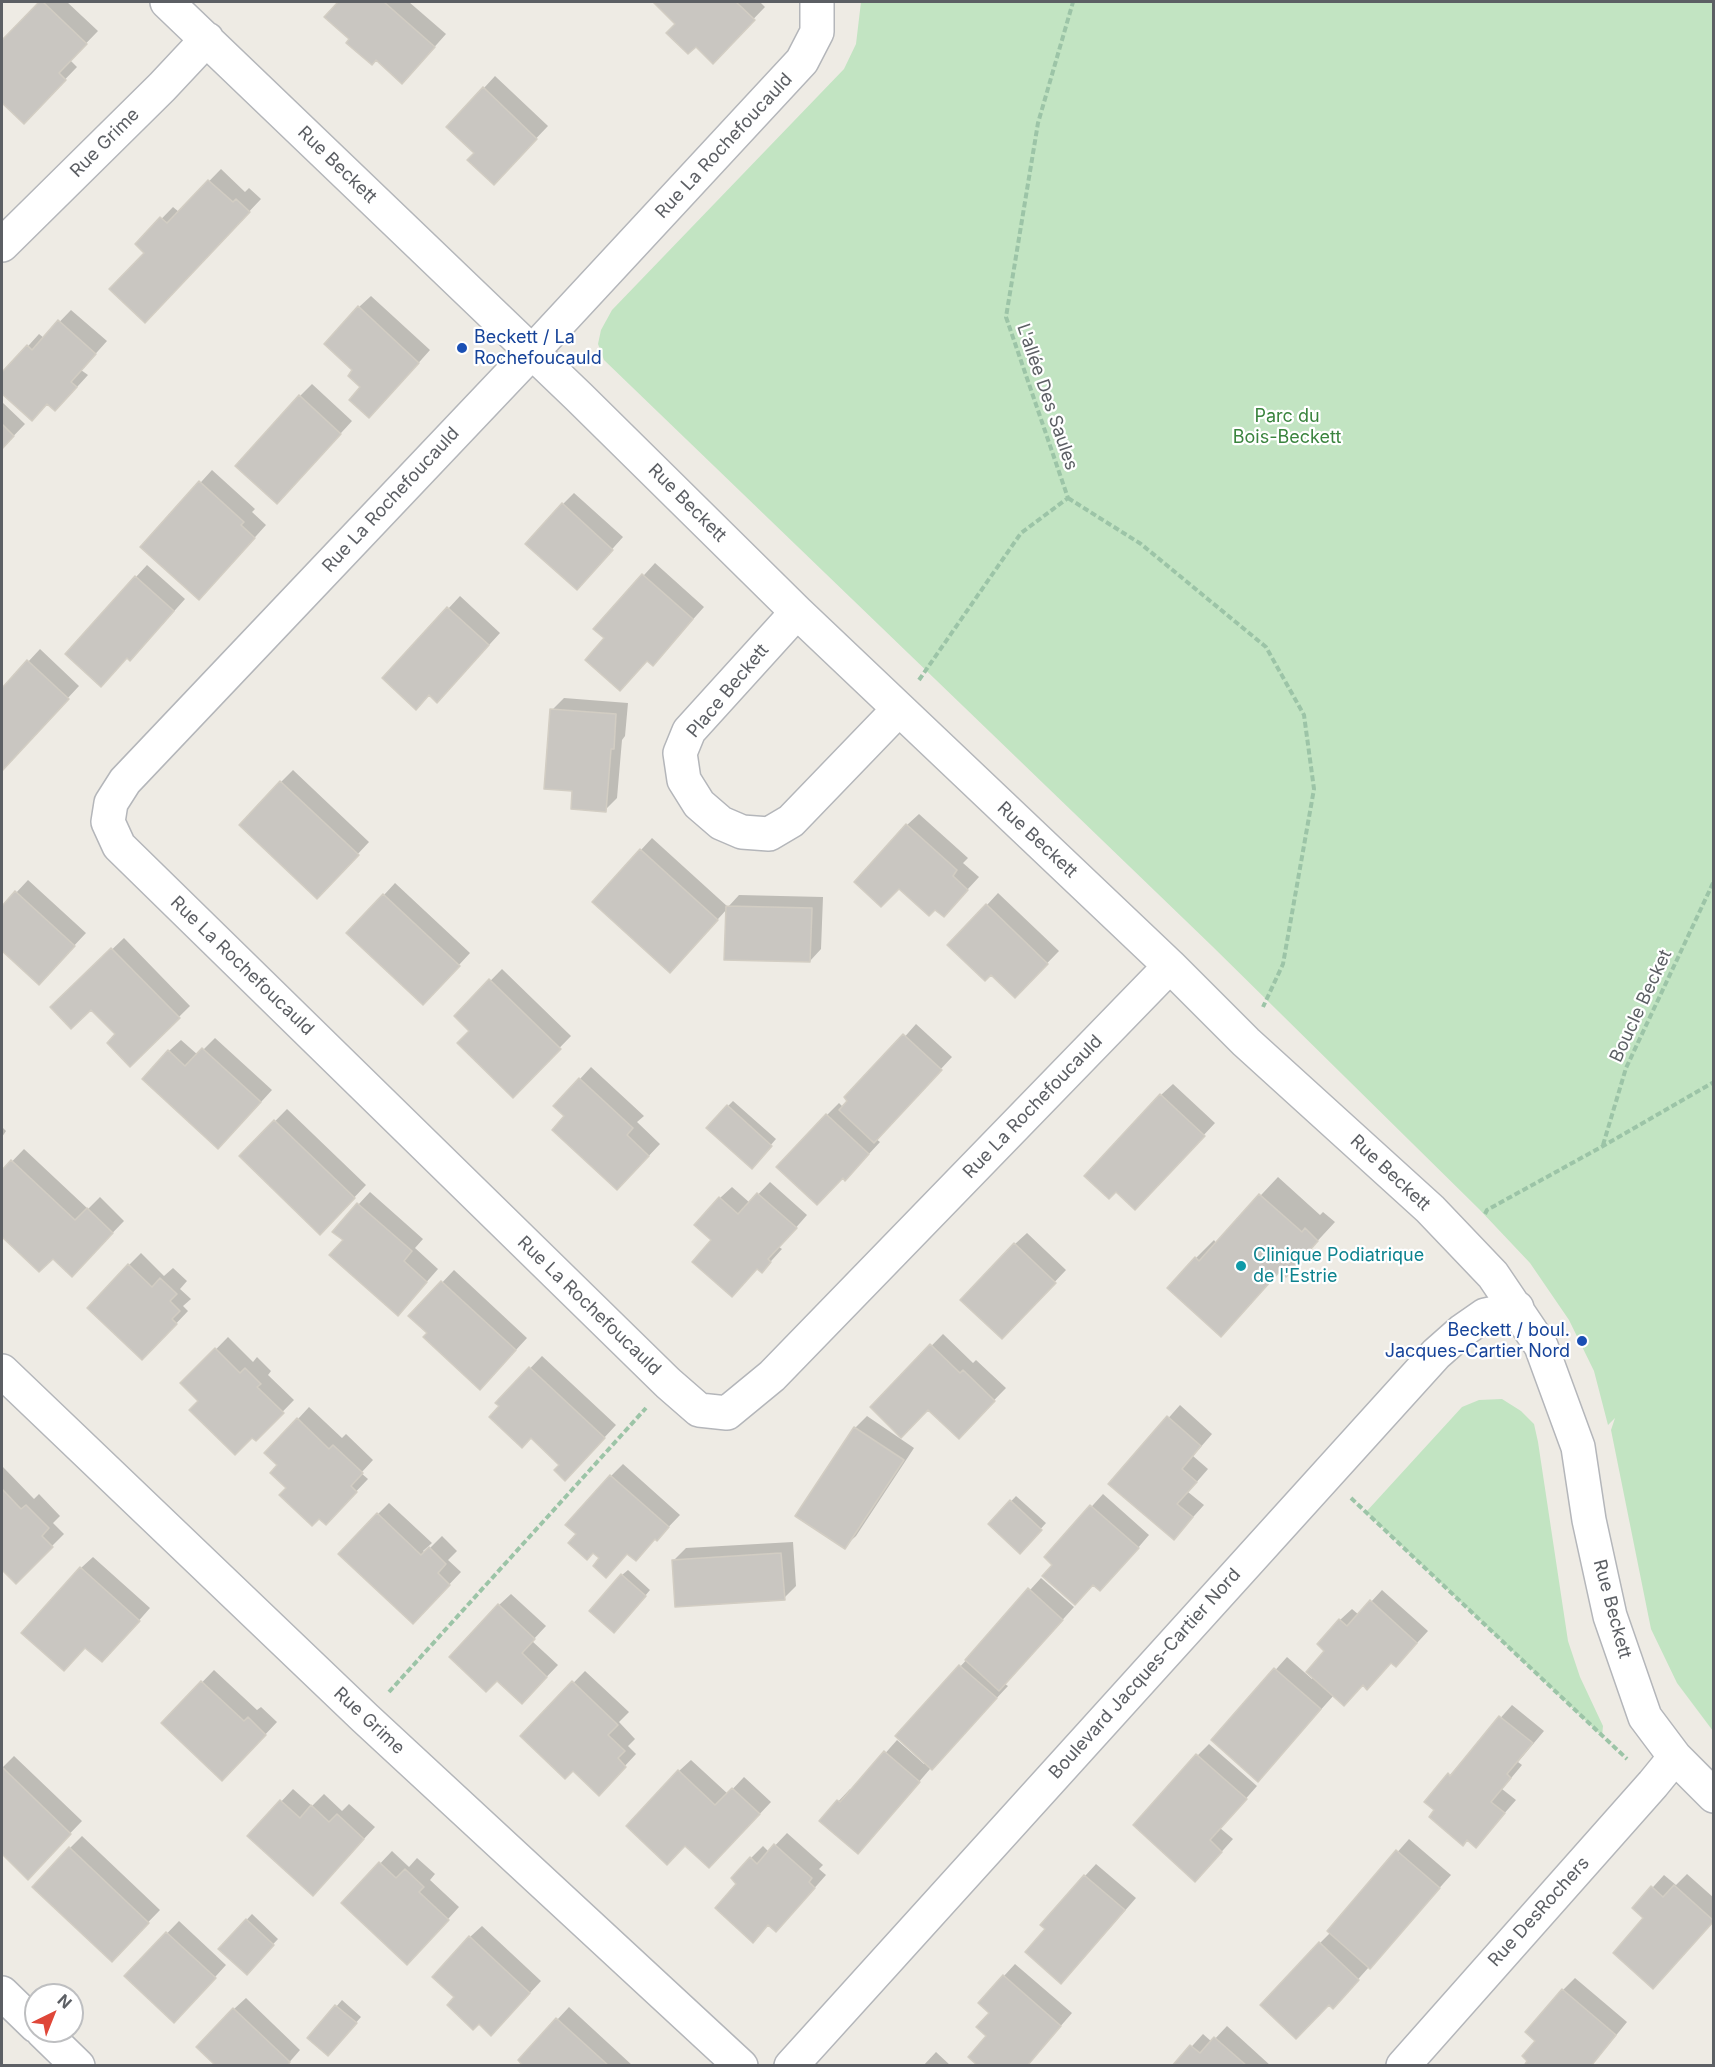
<!DOCTYPE html>
<html>
<head>
<meta charset="utf-8">
<style>
  body { margin:0 }
  #map { position:relative; width:1715px; height:2067px; overflow:hidden; background:#eeebe4; font-family:Inter,sans-serif }
  canvas { display:block }
  .frame { position:absolute; inset:0; border:3px solid #5c5f64; pointer-events:none }
  .north { position:absolute; left:24px; top:1983px; width:60px; height:60px; box-sizing:border-box; background:#fff; border:2px solid #bebfc1; border-radius:50%; rotate:43deg; font-size:16px; font-weight:700; line-height:24px; text-align:center; color:#5c5f64 }
  .north::after { content:''; display:block; margin:auto; width:21px; height:27px; background:#df4739; clip-path:polygon(50% 0,100% 100%,50% 72%,0 100%) }
</style>
</head>
<body>
<div id="map">
<canvas width="1715" height="2067"></canvas>
<div class="frame"></div>
<div class="north">N</div>
</div>
<script>
const ctx = document.querySelector('canvas').getContext('2d');
ctx.lineJoin = 'round';
function fill(path, color) { ctx.fillStyle = color; ctx.fill(path, 'evenodd'); }
const poly = rows => new Path2D(rows.map(r => 'M' + r).join(''));
function trace(path, color, width, dash) { ctx.strokeStyle = color; ctx.lineWidth = width; ctx.lineCap = dash ? 'butt' : 'round'; ctx.setLineDash(dash || []); ctx.stroke(path); }
function drawText(font, color, halo, rows, align = 'center') {
  ctx.font = font + ' Inter,sans-serif'; ctx.lineWidth = 4.5; ctx.setLineDash([]); ctx.textBaseline = 'middle'; ctx.strokeStyle = halo; ctx.fillStyle = color; for (const [text, x, y, turn = 0] of rows) {
    ctx.save(); ctx.translate(x, y); ctx.rotate((+turn || 0) * Math.PI / 180); ctx.textAlign = isNaN(turn) ? turn : align; if (halo) ctx.strokeText(text, 0, 0); ctx.fillText(text, 0, 0); ctx.restore();
  }
}
fill(poly([
  [861,2,1713,2,1713,1731,1677,1683,1651,1629,1611,1430,1615,1418,1608,1425,1594,1371,1569,1320,1530,1263,1479,1209,1212,946,604,360,598,344,601,330,612,310,844,69,856,44],
  [1502,1399,1521,1411,1534,1424,1538,1442,1568,1641,1580,1677,1603,1726,1602,1736,1366,1512,1462,1407,1479,1400]
]), '#c2e4c2');
fill(poly([
  [41,2,67,2,98,31,70,60,77,67,24,122,2,101,2,43],
  [340,2,409,2,446,34,414,70,351,39,326,17],
  [655,2,760,2,765,7,713,61],
  [495,76,548,126,505,171,476,153,484,88],
  [221,169,245,192,249,188,261,199,157,309,146,253,137,244,173,207,179,212],
  [371,296,430,350,381,405,362,387,354,370,359,307],
  [71,310,107,341,81,370,88,375,67,398,48,402,32,419,2,392,2,375,39,334,44,338],
  [312,384,352,421,288,491,300,396],
  [2,402,25,424,2,448],
  [212,470,255,509,252,512,266,525,211,586,142,547],
  [574,493,623,537,588,576,563,504],
  [655,563,704,607,664,652,648,659,606,638,595,629],
  [147,565,185,599,142,647,136,577],
  [460,596,500,633,449,689,430,694,384,678],
  [40,649,79,686,2,769,2,690],
  [564,698,628,703,625,736,622,740,617,798,605,810,574,789,552,710],
  [293,770,369,842,329,885,281,782],
  [919,814,968,858,963,863,979,877,955,903,907,825],
  [652,838,728,907,739,895,823,897,821,949,810,961,727,909,682,959,641,850],
  [28,880,86,933,39,983,2,949,2,908],
  [395,883,470,953,435,991,384,895],
  [998,893,1059,951,1027,984,987,905],
  [124,938,190,1006,130,1065,117,1034,91,1008,52,1007],
  [502,969,571,1036,513,1096,471,1031,456,1016],
  [916,1024,952,1057,876,1139,880,1142,857,1167,827,1115,839,1103,843,1107],
  [215,1038,272,1090,230,1136,169,1051,181,1040,198,1055],
  [591,1067,644,1116,637,1122,660,1144,629,1177,555,1106],
  [1173,1084,1215,1123,1147,1196,1116,1190,1161,1095],
  [733,1101,776,1139,757,1161,728,1106],
  [287,1109,366,1185,332,1221,241,1156],
  [2,1127,6,1131,2,1137],
  [24,1149,88,1209,100,1197,124,1221,72,1275,53,1257,39,1270,2,1235,2,1172],
  [1278,1177,1320,1215,1323,1212,1335,1222,1286,1275,1281,1270,1221,1335,1196,1258,1214,1240,1216,1243],
  [770,1182,807,1215,779,1247,782,1249,762,1271,713,1240,720,1198,732,1187,750,1203],
  [370,1192,423,1239,415,1248,438,1269,409,1302,334,1231],
  [1027,1233,1066,1270,1013,1326,1015,1244],
  [141,1253,164,1276,173,1268,187,1281,180,1289,191,1299,183,1306,188,1311,154,1347,129,1265],
  [454,1270,527,1338,492,1376,429,1333,411,1316],
  [943,1334,973,1363,976,1360,1006,1388,958,1437,928,1408,872,1407],
  [228,1337,253,1362,257,1357,271,1371,268,1375,294,1400,256,1439,200,1401,183,1383],
  [542,1356,616,1425,577,1467,561,1465,497,1403],
  [1180,1405,1212,1434,1193,1456,1208,1469,1188,1492,1204,1505,1174,1538,1110,1484],
  [309,1407,342,1438,346,1434,373,1460,361,1473,368,1479,326,1523,279,1465,298,1419],
  [867,1416,914,1448,856,1536,844,1547,855,1428],
  [623,1464,680,1515,657,1539,656,1537,628,1552,602,1558,578,1534,611,1476],
  [2,1466,34,1499,39,1494,60,1516,53,1523,64,1534,16,1582,2,1568],
  [1103,1494,1149,1535,1112,1578,1094,1583,1055,1564,1046,1557],
  [1016,1496,1046,1523,1020,1552,990,1524],
  [389,1503,432,1543,423,1551,425,1553,442,1536,457,1551,448,1560,461,1572,424,1611,378,1514],
  [793,1542,796,1586,784,1598,674,1560,686,1548],
  [93,1557,150,1608,114,1649,81,1568],
  [628,1570,650,1590,620,1626,622,1575],
  [1041,1578,1074,1607,1005,1684,1008,1686,930,1769,869,1840,821,1820,850,1789,852,1791,897,1740,924,1764,926,1762,897,1736],
  [1382,1590,1428,1631,1407,1654,1392,1662,1363,1684,1334,1695,1258,1780,1213,1740,1287,1657,1312,1679,1340,1620,1352,1609,1359,1615],
  [511,1594,546,1626,532,1641,558,1665,534,1690,499,1605],
  [214,1670,257,1710,261,1707,277,1722,234,1768,163,1723],
  [585,1671,629,1712,619,1722,635,1739,628,1746,636,1754,610,1782,573,1769,522,1736],
  [1512,1705,1544,1731,1518,1762,1522,1765,1502,1789,1516,1800,1476,1846,1426,1802],
  [1209,1744,1257,1786,1220,1828,1233,1839,1207,1868,1198,1755],
  [14,1756,82,1821,28,1877,2,1852,2,1768],
  [691,1760,728,1794,744,1777,771,1802,721,1855,679,1771],
  [293,1789,312,1806,324,1794,342,1811,349,1804,375,1827,324,1882,249,1836],
  [787,1833,823,1865,819,1869,826,1875,787,1919,738,1884,751,1858,763,1846,769,1852],
  [82,1836,160,1910,123,1948,70,1848],
  [1409,1839,1451,1875,1344,1995,1329,2003,1320,1943,1331,1932,1329,1930],
  [392,1851,409,1867,417,1858,435,1874,430,1880,459,1907,419,1951,343,1903],
  [1096,1864,1136,1898,1073,1970,1047,1929,1085,1876],
  [1687,1874,1714,1898,1714,1920,1665,1975,1645,1918,1634,1908,1664,1875,1676,1885],
  [252,1914,278,1939,246,1973,220,1949],
  [179,1921,226,1965,185,2010,126,1976],
  [482,1926,541,1981,503,2022,479,2022,456,1997,470,1937],
  [1015,1964,1072,2013,1026,2066,988,2036,991,2013,1004,1976],
  [1575,1978,1627,2022,1591,2066,1537,2040,1563,1990],
  [246,1998,300,2050,286,2066,234,2009],
  [342,2000,361,2017,333,2049,309,2038],
  [569,2007,633,2066,526,2066,520,2060],
  [1227,2026,1271,2066,1174,2066,1203,2034,1212,2042],
  [936,2052,951,2066,923,2066]
]), '#0003');
const building = poly([
  [39,2,43,2,87,44,59,73,66,80,24,124,2,103,2,40,39,2],
  [338,2,384,2,435,47,402,84,376,60,372,65,346,43,349,39,324,17,338,2],
  [653,2,736,2,755,20,713,64,696,47,688,54,666,33,675,24,653,2],
  [483,87,537,139,494,185,467,160,474,153,446,127,483,87],
  [208,180,233,202,236,199,250,212,145,323,109,289,144,253,135,244,160,217,167,223,208,180],
  [358,306,419,363,369,418,349,400,360,387,348,376,352,370,324,344,358,306],
  [58,320,96,354,71,382,77,387,55,411,47,404,32,421,2,394,2,372,27,345,32,350,58,320],
  [299,395,341,434,277,504,235,466,299,395],
  [2,424,14,436,2,449,2,424],
  [199,481,244,522,241,525,255,538,199,600,140,547,199,481],
  [562,503,613,550,577,590,525,544,562,503],
  [642,574,693,619,653,666,647,661,620,691,585,660,604,638,593,629,642,574],
  [135,576,174,611,130,661,127,658,101,687,65,654,135,576],
  [447,607,489,645,437,703,429,695,416,710,382,678,447,607],
  [27,660,69,699,2,771,2,688,27,660],
  [550,709,616,714,614,749,611,749,606,812,571,809,572,791,544,789,550,709],
  [280,781,359,855,317,899,239,825,280,781],
  [906,824,957,870,953,876,968,890,944,917,935,910,929,916,899,889,881,907,854,882,906,824],
  [640,849,718,920,670,973,592,902,640,849],
  [15,891,75,946,39,985,2,951,2,906,15,891],
  [383,894,460,966,423,1005,346,933,383,894],
  [986,904,1048,964,1015,998,991,975,985,981,947,945,986,904],
  [726,906,812,908,810,962,724,960,726,906],
  [111,948,180,1018,130,1067,107,1043,115,1034,91,1010,71,1029,50,1007,111,948],
  [489,979,561,1049,513,1098,457,1043,469,1031,454,1016,489,979],
  [903,1034,942,1070,874,1143,839,1110,847,1101,844,1097,903,1034],
  [202,1048,261,1102,218,1149,142,1079,168,1050,185,1066,202,1048],
  [579,1078,633,1128,627,1135,649,1156,617,1190,552,1130,564,1116,553,1106,579,1078],
  [1160,1094,1205,1136,1135,1210,1116,1192,1109,1199,1084,1176,1160,1094],
  [727,1105,772,1146,752,1169,706,1128,727,1105],
  [826,1114,869,1154,845,1181,843,1178,817,1205,776,1167,826,1114],
  [274,1120,355,1198,320,1235,239,1156,274,1120],
  [11,1160,75,1220,87,1208,113,1233,72,1277,53,1259,39,1272,2,1237,2,1170,11,1160],
  [757,1193,797,1228,768,1259,771,1262,762,1273,757,1269,732,1297,692,1262,711,1240,694,1225,719,1197,738,1214,757,1193],
  [1259,1194,1302,1232,1305,1228,1318,1241,1286,1277,1280,1271,1221,1337,1167,1288,1195,1257,1199,1261,1259,1194],
  [357,1203,412,1251,404,1261,427,1282,398,1316,329,1255,343,1240,332,1232,357,1203],
  [1014,1243,1056,1283,1002,1339,960,1300,1014,1243],
  [128,1264,152,1287,160,1278,177,1294,170,1301,180,1311,172,1319,177,1324,142,1360,87,1308,128,1264],
  [441,1281,516,1350,480,1390,423,1337,427,1333,408,1316,441,1281],
  [930,1344,960,1373,963,1370,995,1401,959,1439,928,1410,901,1438,870,1407,930,1344],
  [215,1348,240,1373,245,1368,261,1384,257,1387,284,1413,256,1441,252,1438,235,1455,189,1410,198,1401,180,1383,215,1348],
  [529,1367,605,1438,565,1481,554,1470,559,1465,531,1438,522,1448,489,1417,499,1406,495,1403,529,1367],
  [1167,1416,1201,1446,1182,1469,1197,1482,1177,1504,1193,1517,1174,1540,1108,1484,1167,1416],
  [297,1418,329,1449,333,1445,363,1473,351,1486,357,1492,326,1525,319,1519,312,1526,279,1495,286,1488,270,1473,277,1465,264,1453,297,1418],
  [854,1427,904,1460,845,1549,795,1516,854,1427],
  [610,1475,669,1527,657,1541,655,1539,636,1561,627,1554,606,1578,593,1566,599,1558,593,1553,587,1560,568,1543,576,1534,565,1525,610,1475],
  [2,1489,21,1509,26,1505,49,1528,42,1536,53,1547,16,1584,2,1570,2,1489],
  [1010,1500,1042,1530,1020,1554,988,1524,1010,1500],
  [1090,1505,1139,1548,1100,1591,1093,1585,1075,1605,1042,1576,1052,1565,1044,1557,1090,1505],
  [377,1513,421,1555,429,1547,446,1564,438,1573,450,1585,413,1624,338,1554,377,1513],
  [781,1553,785,1600,675,1607,672,1560,781,1553],
  [80,1567,140,1621,102,1662,85,1648,64,1671,21,1633,80,1567],
  [621,1574,646,1596,614,1633,589,1611,621,1574],
  [1028,1588,1063,1620,999,1691,965,1660,1028,1588],
  [1370,1600,1417,1643,1396,1667,1391,1663,1367,1690,1363,1685,1344,1706,1306,1672,1324,1651,1317,1644,1339,1619,1347,1626,1370,1600],
  [498,1604,535,1639,522,1653,547,1677,522,1704,497,1681,486,1692,449,1657,498,1604],
  [959,1665,997,1698,932,1770,895,1736,959,1665],
  [1274,1668,1321,1709,1258,1782,1211,1740,1274,1668],
  [201,1681,244,1721,248,1717,266,1735,222,1781,161,1723,201,1681],
  [572,1681,618,1725,608,1735,625,1751,618,1758,626,1767,599,1796,573,1771,565,1779,520,1736,572,1681],
  [1499,1716,1533,1743,1507,1774,1511,1778,1491,1802,1505,1813,1476,1848,1467,1840,1463,1846,1429,1817,1434,1810,1424,1802,1448,1773,1450,1776,1499,1716],
  [884,1751,920,1782,858,1854,819,1821,837,1800,840,1802,884,1751],
  [1196,1754,1247,1799,1210,1840,1222,1852,1195,1882,1133,1825,1196,1754],
  [2,1767,71,1834,28,1880,2,1854,2,1767],
  [678,1770,715,1805,732,1788,760,1814,709,1868,685,1846,667,1865,626,1826,678,1770],
  [280,1800,300,1818,311,1805,329,1822,337,1814,364,1839,313,1896,247,1836,280,1800],
  [774,1844,812,1878,809,1882,815,1888,776,1932,768,1925,753,1943,715,1908,736,1884,731,1878,750,1857,757,1864,774,1844],
  [69,1847,149,1923,112,1962,32,1887,69,1847],
  [1396,1850,1440,1888,1370,1969,1327,1931,1396,1850],
  [379,1862,396,1878,405,1869,424,1887,419,1892,449,1920,407,1965,341,1903,379,1862],
  [1084,1875,1125,1910,1061,1984,1025,1952,1045,1929,1040,1925,1084,1875],
  [1674,1885,1714,1921,1653,1989,1613,1953,1643,1918,1632,1908,1651,1886,1663,1897,1674,1885],
  [246,1919,274,1945,247,1975,218,1949,246,1919],
  [166,1932,216,1978,174,2023,124,1976,166,1932],
  [469,1936,530,1993,491,2036,479,2024,473,2030,447,2005,454,1997,432,1977,469,1936],
  [1319,1942,1359,1980,1333,2009,1329,2005,1296,2039,1260,2005,1319,1942],
  [1003,1975,1061,2026,1027,2066,978,2066,968,2057,986,2036,976,2027,989,2013,978,2003,1003,1975],
  [1562,1989,1616,2035,1591,2066,1524,2066,1527,2061,1522,2056,1535,2041,1525,2032,1562,1989],
  [335,2005,357,2023,328,2056,307,2038,335,2005],
  [233,2008,290,2062,287,2066,216,2066,196,2047,233,2008],
  [556,2018,609,2066,523,2066,518,2060,556,2018],
  [1214,2037,1247,2066,1172,2066,1190,2045,1200,2053,1214,2037]
]);
fill(building, '#c9c6c1');
trace(building, '#d2cdc3', 1.5);
const minor = poly([
  [167,2,579,397,797,612,1170,966,1246,1042,1430,1209,1493,1275,1541,1346,1578,1447,1589,1520,1610,1616,1645,1717,1675,1757,1714,1796],
  [817,2,817,32,802,61,532,352,125,781,111,803,108,822,119,846,668,1383,699,1410,727,1413,772,1376,1170,966],
  [2,245,162,87,207,39],
  [797,612,689,731,680,753,684,780,699,804,721,823,742,832,769,834,791,821,898,710],
  [2,1371,365,1718,741,2066],
  [2,1993,36,2026],
  [42,2031,78,2066],
  [791,2066,1436,1354,1462,1331,1485,1315,1517,1308],
  [1403,2066,1653,1784,1675,1757]
]);
trace(minor, '#b4b6ba', 36);
trace(poly([
  [1068,498,1141,544,1266,647,1304,715,1314,789,1283,964,1263,1007],
  [919,680,1021,533,1068,498,1006,317,1038,123,1073,2],
  [1603,1145,1626,1068,1714,881],
  [1485,1214,1487,1210,1603,1146,1714,1082],
  [1351,1498,1627,1759],
  [389,1692,646,1408]
]), '#9cc4a7', 4, [6, 3]);
trace(minor, '#fff', 33);
for (const [x, y, r, color] of [
  [462,348,6,"#1a4fb4"],
  [1241,1266,6,"#0f9aa8"],
  [1582,1341,6,"#1a4fb4"]
]) { const dot = new Path2D(); dot.arc(x, y, r, 0, 2 * Math.PI); ctx.fillStyle = color; ctx.fill(dot); trace(dot, '#fff', 2); }
drawText('18px', '#5c5f64', '#fff', [
  ["Rue Grime",105,143,-45],
  ["Rue La Rochefoucauld",724,146,-47],
  ["Rue Beckett",337,165,44],
  ["L'allée Des Saules",1047,397,71],
  ["Rue La Rochefoucauld",391,500,-47],
  ["Rue Beckett",687,503,45],
  ["Place Beckett",728,691,-50],
  ["Rue Beckett",1037,840,43],
  ["Rue La Rochefoucauld",242,966,44],
  ["Boucle Becket",1641,1006,-65],
  ["Rue La Rochefoucauld",1033,1107,-46],
  ["Rue Beckett",1390,1173,43],
  ["Rue La Rochefoucauld",589,1306,44],
  ["Rue Beckett",1612,1609,75],
  ["Boulevard Jacques-Cartier Nord",1145,1674,-48],
  ["Rue Grime",369,1721,43],
  ["Rue DesRochers",1539,1912,-48]
]);
drawText('18px', '#164399', '#fff', [
  ["Beckett / La",474,338],
  ["Rochefoucauld",474,359],
  ["Beckett / boul.",1570,1331,"right"],
  ["Jacques-Cartier Nord",1570,1352,"right"]
], 'left');
drawText('18px', '#3a843e', '#fff', [
  ["Parc du",1287,417],
  ["Bois-Beckett",1287,438]
]);
drawText('18px', '#0d838f', '#fff', [
  ["Clinique Podiatrique",1253,1256],
  ["de l'Estrie",1253,1277]
], 'left');
</script>
</body>
</html>
